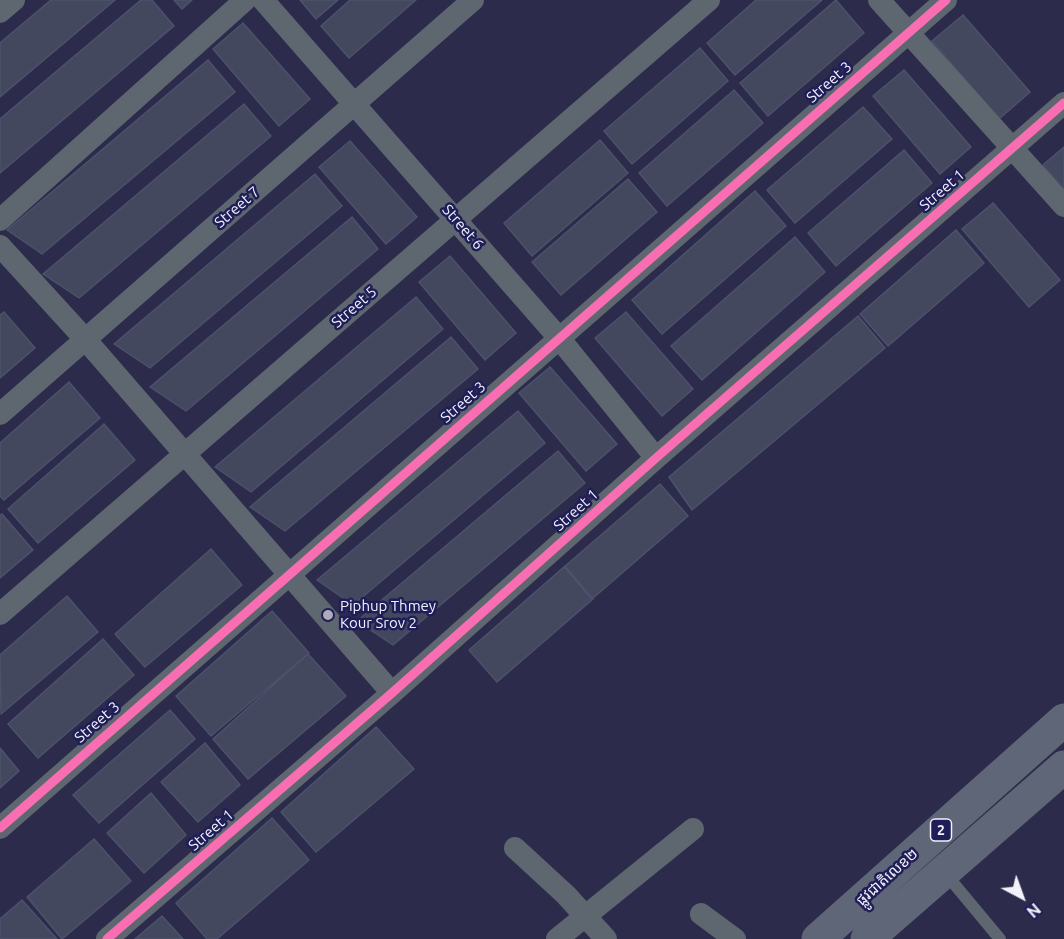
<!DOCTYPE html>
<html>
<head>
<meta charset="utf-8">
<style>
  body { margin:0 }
  #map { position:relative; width:1064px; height:939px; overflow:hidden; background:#2d2b4b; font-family:Ubuntu,sans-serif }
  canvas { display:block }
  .north { position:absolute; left:992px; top:867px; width:60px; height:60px; -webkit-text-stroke:4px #201e58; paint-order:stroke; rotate:139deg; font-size:16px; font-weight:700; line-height:24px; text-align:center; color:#f1f2f9 }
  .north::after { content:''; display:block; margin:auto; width:21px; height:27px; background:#f1f2f9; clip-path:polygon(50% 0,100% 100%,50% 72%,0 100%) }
</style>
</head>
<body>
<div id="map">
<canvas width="1064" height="939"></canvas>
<div class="north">N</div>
</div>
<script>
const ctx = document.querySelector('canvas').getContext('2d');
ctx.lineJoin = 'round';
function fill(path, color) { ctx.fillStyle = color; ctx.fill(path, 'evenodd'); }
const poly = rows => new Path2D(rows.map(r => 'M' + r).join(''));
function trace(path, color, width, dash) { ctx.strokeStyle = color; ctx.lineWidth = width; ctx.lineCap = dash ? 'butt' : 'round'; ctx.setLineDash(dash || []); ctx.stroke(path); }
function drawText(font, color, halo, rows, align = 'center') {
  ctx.font = font + ' Ubuntu,"Noto Sans Khmer",sans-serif'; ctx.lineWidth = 5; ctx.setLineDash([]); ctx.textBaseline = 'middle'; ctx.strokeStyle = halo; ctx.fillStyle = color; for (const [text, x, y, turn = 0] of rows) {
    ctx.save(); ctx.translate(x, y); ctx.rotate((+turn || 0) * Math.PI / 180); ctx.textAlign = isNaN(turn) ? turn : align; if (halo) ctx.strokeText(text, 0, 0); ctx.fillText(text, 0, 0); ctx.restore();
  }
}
const building = poly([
  [51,0,115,0,0,97,0,43,51,0],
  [141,0,152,0,174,26,0,173,0,119,141,0],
  [174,0,192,0,182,9,174,0],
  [300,0,338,0,316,19,300,0],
  [350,0,416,0,349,58,321,26,350,0],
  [756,0,822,0,735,75,707,43,756,0],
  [836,0,864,33,768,116,740,83,836,0],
  [963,15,1030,92,999,119,932,41,963,15],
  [243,23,310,99,279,126,213,49,243,23],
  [700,48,728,81,632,164,604,131,700,48],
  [208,60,235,92,42,254,7,230,208,60],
  [904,70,971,147,940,174,873,96,904,70],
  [734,90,763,123,667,206,639,173,734,90],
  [244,104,271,136,79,298,43,274,244,104],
  [863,107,892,139,795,223,767,190,863,107],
  [600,140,628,173,532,256,504,223,600,140],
  [350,141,417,217,386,244,319,167,350,141],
  [1064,147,1064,190,1043,165,1064,147],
  [904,150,932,183,836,266,808,233,904,150],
  [315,174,342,206,150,368,114,344,315,174],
  [628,179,657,212,561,295,532,262,628,179],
  [755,191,786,226,662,334,632,300,755,191],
  [993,203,1060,280,1029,307,962,229,993,203],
  [352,217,378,249,186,411,150,387,352,217],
  [956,230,984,263,888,346,860,314,956,230],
  [795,237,825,272,702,380,671,346,795,237],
  [450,256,516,333,485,360,419,282,450,256],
  [416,297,443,329,251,492,215,467,416,297],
  [4,312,35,348,0,378,0,315,4,312],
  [626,312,693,389,662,416,595,338,626,312],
  [858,316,885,348,692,510,669,477,858,316],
  [451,337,478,369,285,531,250,507,451,337],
  [550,367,617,444,586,471,519,393,550,367],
  [69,382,100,418,4,500,0,496,0,443,69,382],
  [518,411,545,443,353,605,317,580,518,411],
  [104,424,135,460,38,543,8,509,104,424],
  [558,451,585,483,393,645,357,621,558,451],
  [660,484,688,516,592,599,564,567,660,484],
  [2,514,33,550,0,578,0,515,2,514],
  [211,549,242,585,145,667,115,634,211,549],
  [565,566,593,599,497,682,469,650,565,566],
  [67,596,98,632,1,714,0,655,67,596],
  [272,611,309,653,211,736,176,696,272,611],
  [103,639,134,675,38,758,8,724,103,639],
  [308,654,346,696,248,779,213,739,308,654],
  [170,710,195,739,99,823,73,795,170,710],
  [376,727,414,769,316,852,281,812,376,727],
  [205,743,240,785,198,822,161,782,205,743],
  [0,748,19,771,0,788,0,748],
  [151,793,186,835,144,873,107,833,151,793],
  [272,818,309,860,217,939,207,939,176,903,272,818],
  [94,839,131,881,62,939,27,897,94,839],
  [22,900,57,939,0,939,0,919,22,900],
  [162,916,183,939,135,939,162,916]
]);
fill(building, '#44485e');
trace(building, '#4c526c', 1.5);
trace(poly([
  [945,873,1000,939]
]), '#5e6770', 12);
trace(poly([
  [263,0,559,338,656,458],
  [879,0,1064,206],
  [0,12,14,0],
  [0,220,245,0],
  [0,246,85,339,392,693],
  [0,414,473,0],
  [0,614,709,0],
  [0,828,946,0],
  [515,848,566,895,606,939],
  [701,914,735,939],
  [107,939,392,693,656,458,1064,103],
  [557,939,693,829]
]), '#5e6770', 22);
trace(poly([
  [818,939,1064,720],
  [867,939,1064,767]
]), '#5f6677', 33);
trace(poly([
  [0,828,946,0],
  [107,939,392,693,656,458,1064,103]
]), '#f96db3', 9);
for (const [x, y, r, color] of [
  [328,615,6,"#acacbc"]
]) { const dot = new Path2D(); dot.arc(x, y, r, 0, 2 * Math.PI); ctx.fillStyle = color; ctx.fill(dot); trace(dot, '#201e58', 2); }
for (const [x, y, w] of [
  [941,830,21]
]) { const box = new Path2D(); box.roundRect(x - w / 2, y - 11, w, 22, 4.5); ctx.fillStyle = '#201e58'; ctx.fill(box); trace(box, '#f1f2f9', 1.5); }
drawText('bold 14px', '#f1f2f9', null, [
  ["2",941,830]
]);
drawText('15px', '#f1f2f9', '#201e58', [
  ["Street 3",829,82,-41],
  ["Street 1",942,190,-41],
  ["Street 7",237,207,-41],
  ["Street 6",463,227,49],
  ["Street 5",354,307,-41],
  ["Street 3",463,402,-41],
  ["Street 1",576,510,-42],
  ["Street 3",97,722,-41],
  ["Street 1",211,830,-41],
  ["ផ្លូវជាតិលេខ២",887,877,-42]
]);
drawText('15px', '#f1f2f9', '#201e58', [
  ["Piphup Thmey",340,606],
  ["Kour Srov 2",340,623]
], 'left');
</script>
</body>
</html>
